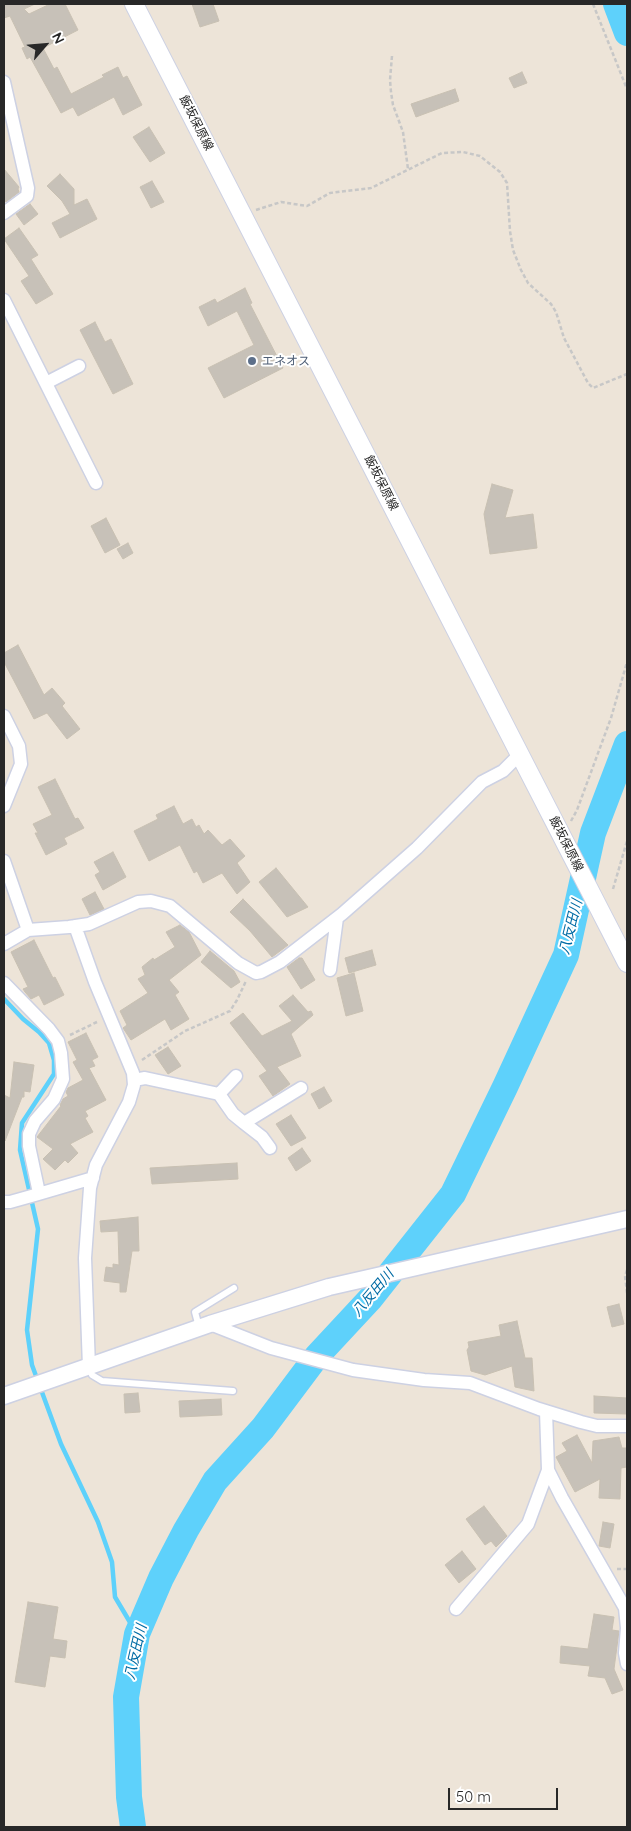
<!DOCTYPE html>
<html>
<head>
<meta charset="utf-8">
<style>
  body { margin:0 }
  #map { position:relative; width:631px; height:1831px; overflow:hidden; background:#ede4d8; font-family:Quicksand,sans-serif }
  canvas { display:block }
  .frame { position:absolute; inset:0; border:5px solid #282828; pointer-events:none }
  .north { position:absolute; left:20px; top:20px; width:50px; height:50px; -webkit-text-stroke:4px #fff; paint-order:stroke; rotate:63deg; font-size:14px; font-weight:700; line-height:20px; text-align:center; color:#282828 }
  .north::after { content:''; display:block; margin:auto; width:18px; height:22px; background:#282828; clip-path:polygon(50% 0,100% 100%,50% 72%,0 100%) }
  .scale { position:absolute; left:448px; top:1788px; width:110px; height:22px; box-sizing:border-box; border:2px solid #282828; border-top:0; padding-left:6px; font-size:15px; line-height:18px; white-space:nowrap; color:#282828; -webkit-text-stroke:4px #fff; paint-order:stroke }
</style>
</head>
<body>
<div id="map">
<canvas width="631" height="1831"></canvas>
<div class="frame"></div>
<div class="north">N</div>
<div class="scale">50 m</div>
</div>
<script>
const ctx = document.querySelector('canvas').getContext('2d');
ctx.lineJoin = 'round';
const poly = rows => new Path2D(rows.map(r => 'M' + r).join(''));
function trace(path, color, width, dash) { ctx.strokeStyle = color; ctx.lineWidth = width; ctx.lineCap = dash ? 'butt' : 'round'; ctx.setLineDash(dash || []); ctx.stroke(path); }
function fill(path, color) { ctx.fillStyle = color; ctx.fill(path, 'evenodd'); }
function drawText(font, color, halo, rows, align = 'center') {
  ctx.font = font + ' Quicksand,"Noto Sans JP",sans-serif'; ctx.lineWidth = 4; ctx.setLineDash([]); ctx.textBaseline = 'middle'; ctx.strokeStyle = halo; ctx.fillStyle = color; for (const [text, x, y, turn = 0] of rows) {
    ctx.save(); ctx.translate(x, y); ctx.rotate((+turn || 0) * Math.PI / 180); ctx.textAlign = isNaN(turn) ? turn : align; if (halo) ctx.strokeText(text, 0, 0); ctx.fillText(text, 0, 0); ctx.restore();
  }
}
trace(poly([
  [4,999,23,1019,39,1032,49,1043,54,1060,54,1074,22,1123,20,1150,38,1229,27,1330,32,1365,61,1444,98,1522,112,1562,115,1597,137,1634]
]), '#5ed1fb', 4.5);
trace(poly([
  [616,4,627,33],
  [133,1827,129,1797,126,1697,137,1634,161,1578,186,1530,215,1481,263,1428,317,1356,370,1299,453,1194,505,1087,566,955,593,833,627,744]
]), '#5ed1fb', 26);
const building = poly([
  [4,4,35,4,24,9,29,14,50,4,65,4,78,30,43,48,54,69,57,67,71,94,104,77,102,75,118,67,123,78,127,76,142,105,123,115,114,97,78,116,73,107,61,113,30,57,27,59,22,48,25,47,10,16,4,18,4,4],
  [192,4,213,4,219,21,200,27,192,4],
  [522,72,527,83,514,88,509,78,522,72],
  [455,89,459,101,416,117,411,104,455,89],
  [149,127,165,153,150,162,133,137,149,127],
  [4,169,19,187,18,189,19,192,6,202,4,199,4,169],
  [60,174,74,189,74,205,87,199,97,219,60,238,52,223,70,214,62,201,47,186,60,174],
  [152,181,164,202,151,208,140,187,152,181],
  [30,204,38,214,24,225,16,214,30,204],
  [19,228,38,255,31,259,53,294,36,304,21,281,29,276,4,239,19,228],
  [245,288,252,303,250,304,283,368,224,398,208,368,254,345,237,311,208,326,199,307,215,299,217,303,245,288],
  [95,322,105,342,111,339,133,384,113,394,80,330,95,322],
  [492,484,513,490,505,518,533,514,537,548,490,554,484,514,492,484],
  [106,518,120,545,105,553,91,526,106,518],
  [128,543,133,553,123,559,117,549,128,543],
  [18,645,44,695,52,688,65,703,62,706,80,729,67,739,47,713,34,719,13,679,4,662,4,653,18,645],
  [55,779,75,819,78,818,84,828,64,838,67,844,46,855,35,833,38,833,33,824,52,815,38,787,55,779],
  [174,806,183,824,192,819,196,827,199,825,204,834,208,830,222,845,230,839,245,856,237,863,250,882,237,894,222,873,203,883,197,871,194,873,180,845,149,861,134,831,158,819,156,815,174,806],
  [113,852,126,877,103,890,95,875,100,872,94,862,113,852],
  [276,868,308,907,287,917,259,882,276,868],
  [95,892,104,909,90,915,82,899,95,892],
  [243,899,288,945,272,957,250,931,230,912,243,899],
  [180,925,189,932,201,955,169,980,179,992,175,995,189,1019,171,1030,165,1019,131,1040,123,1028,127,1025,120,1011,148,993,138,979,145,975,142,967,153,958,154,960,175,947,166,932,180,925],
  [34,940,53,978,55,977,64,995,44,1005,39,995,31,999,25,992,23,989,28,987,11,952,34,940],
  [372,950,376,965,349,973,345,958,372,950],
  [210,951,234,971,240,982,231,988,201,962,210,951],
  [299,958,302,958,315,980,301,989,287,967,299,958],
  [354,973,363,1011,346,1016,337,978,354,973],
  [293,995,308,1012,311,1011,313,1015,291,1034,301,1056,277,1067,290,1084,273,1096,259,1076,267,1071,230,1023,243,1013,262,1036,292,1021,279,1006,293,995],
  [86,1033,98,1057,92,1060,95,1066,89,1068,106,1100,85,1111,88,1116,85,1118,93,1132,70,1144,78,1153,68,1163,65,1160,55,1170,43,1159,53,1149,37,1137,61,1106,60,1105,63,1099,68,1096,66,1092,68,1088,83,1080,73,1062,77,1060,68,1042,86,1033],
  [168,1047,181,1066,168,1074,155,1055,168,1047],
  [14,1062,34,1065,30,1092,24,1091,24,1097,22,1097,5,1141,4,1095,10,1098,14,1062],
  [324,1087,332,1101,319,1109,311,1094,324,1087],
  [291,1115,306,1138,291,1146,276,1124,291,1115],
  [302,1148,311,1161,296,1171,288,1158,302,1148],
  [237,1163,238,1179,152,1184,150,1168,237,1163],
  [138,1217,139,1251,132,1251,126,1292,120,1292,120,1283,104,1281,106,1267,113,1268,113,1264,119,1265,118,1231,101,1232,100,1221,138,1217],
  [619,1304,624,1324,612,1327,607,1307,619,1304],
  [517,1321,525,1358,532,1358,534,1391,515,1387,512,1366,485,1375,471,1371,467,1350,469,1347,468,1342,501,1336,499,1325,517,1321],
  [138,1393,140,1412,125,1413,124,1394,138,1393],
  [594,1396,627,1398,627,1414,594,1413,594,1396],
  [221,1399,222,1415,180,1417,179,1401,221,1399],
  [577,1435,592,1463,593,1441,619,1437,622,1448,627,1448,627,1467,621,1468,620,1499,599,1498,600,1479,575,1492,556,1457,567,1451,562,1443,577,1435],
  [484,1506,507,1536,496,1547,491,1541,485,1545,466,1519,484,1506],
  [603,1522,614,1524,610,1548,599,1546,603,1522],
  [462,1551,476,1569,459,1583,445,1565,462,1551],
  [28,1602,58,1607,53,1639,67,1641,65,1658,50,1656,45,1687,15,1682,28,1602],
  [594,1614,614,1617,612,1630,619,1631,614,1669,623,1690,612,1694,605,1678,588,1676,590,1666,560,1663,561,1646,588,1649,594,1614]
]);
fill(building, '#c7c1b8');
trace(building, '#c8c0b2', 1);
const service = poly([
  [199,1327,195,1312,234,1288],
  [89,1367,92,1375,102,1381,233,1391]
]);
const minor = poly([
  [4,82,28,188,27,196,4,213],
  [4,300,96,483],
  [46,383,79,366],
  [4,716,19,746,21,764,4,806],
  [4,861,28,930],
  [75,926,95,982,133,1073,134,1085,129,1102,96,1165,90,1188,85,1258,89,1367],
  [4,944,28,930,69,927,89,924,138,902,151,901,170,906,238,963,256,973,261,972,280,962,342,914,417,848,482,782,503,771,520,754],
  [330,970,337,918],
  [4,983,49,1029,58,1041,61,1053,63,1079,54,1099,35,1121,29,1134,29,1146,39,1193],
  [134,1080,145,1078,219,1094,233,1114,244,1123,301,1088],
  [219,1094,236,1076],
  [244,1123,262,1137,270,1148],
  [4,1202,10,1202,35,1195,93,1178],
  [210,1324,271,1348,353,1370,424,1380,470,1383,539,1409,581,1422,597,1426,627,1426],
  [546,1411,548,1470,562,1498,625,1608,627,1628,625,1653,627,1664],
  [456,1609,528,1524,548,1470]
]);
const tertiary = poly([
  [4,1396,210,1324,329,1287,627,1219]
]);
const secondary = poly([
  [134,4,627,963]
]);
trace(service, '#cdd1e3', 9);
trace(minor, '#cdd1e3', 15);
trace(tertiary, '#cdd1e3', 19);
trace(secondary, '#cdd1e3', 20);
trace(poly([
  [593,4,627,89],
  [392,56,390,80,391,92,393,105,403,132,408,169],
  [256,210,281,202,307,206,330,193,371,188,442,153,463,152,480,156,500,172,507,183,510,231,513,250,521,270,528,283,551,304,556,312,564,338,588,383,593,388,627,374],
  [571,821,577,810,611,718,627,662],
  [613,889,627,841],
  [70,1035,97,1022],
  [142,1060,185,1031,230,1011,237,1000,246,981],
  [627,1270,625,1276,627,1293],
  [617,1569,627,1569]
]), '#c7c7c7', 2.5, [4, 2.5]);
trace(service, '#fff', 6);
trace(minor, '#fff', 12);
trace(tertiary, '#fff', 16);
trace(secondary, '#fff', 18);
for (const [x, y, r, color] of [
  [252,361,5,"#5c6f8a"]
]) { const dot = new Path2D(); dot.arc(x, y, r, 0, 2 * Math.PI); ctx.fillStyle = color; ctx.fill(dot); trace(dot, '#fff', 2); }
drawText('12px', '#282828', '#fff', [
  ["飯坂保原線",196,123,63],
  ["飯坂保原線",381,483,63],
  ["飯坂保原線",566,844,63]
]);
drawText('12px', '#4e5e75', '#fff', [
  ["エネオス",262,361]
], 'left');
drawText('italic 14px', '#006ba4', '#fff', [
  ["八反田川",571,927,-76],
  ["八反田川",373,1293,-50],
  ["八反田川",136,1652,-77]
]);
</script>
</body>
</html>
